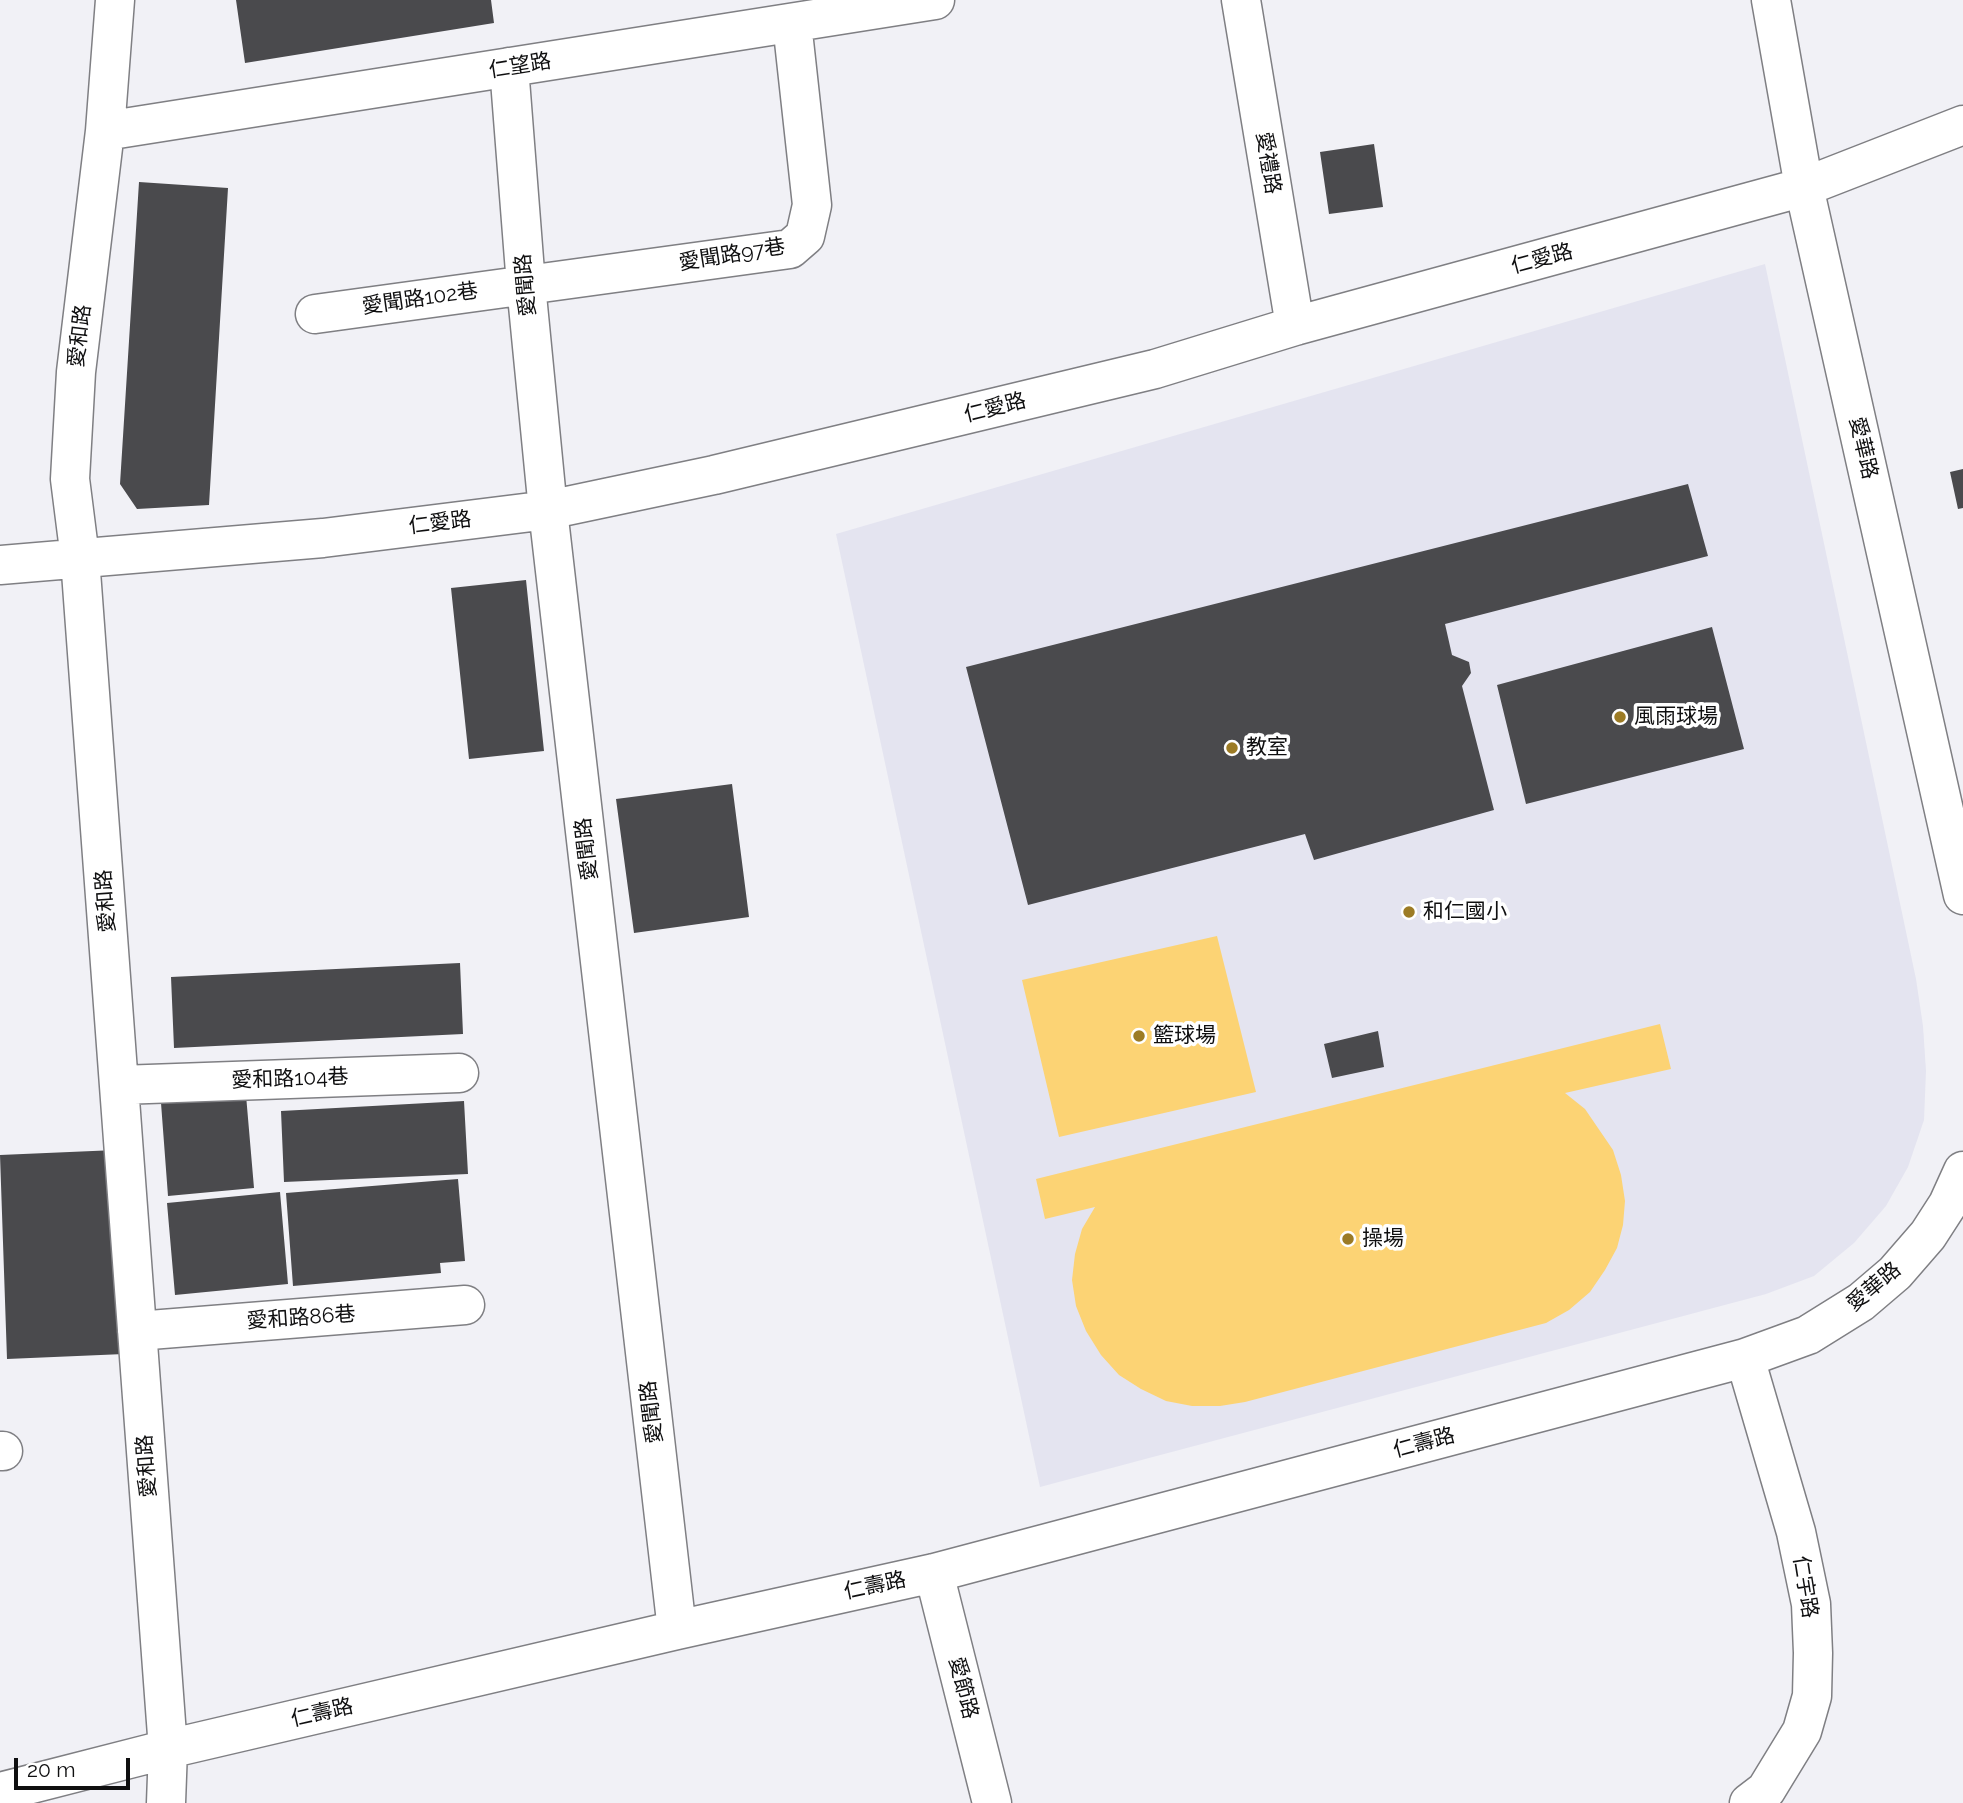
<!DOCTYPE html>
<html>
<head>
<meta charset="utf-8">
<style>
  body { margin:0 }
  #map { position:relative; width:1963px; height:1803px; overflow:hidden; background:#f1f1f6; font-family:Raleway,sans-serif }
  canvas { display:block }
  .scale { position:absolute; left:14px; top:1758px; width:116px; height:32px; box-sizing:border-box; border:4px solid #0f0f10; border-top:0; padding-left:9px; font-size:21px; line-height:24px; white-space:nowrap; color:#0f0f10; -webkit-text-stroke:5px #fff; paint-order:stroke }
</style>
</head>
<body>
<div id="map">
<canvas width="1963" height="1803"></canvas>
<div class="scale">20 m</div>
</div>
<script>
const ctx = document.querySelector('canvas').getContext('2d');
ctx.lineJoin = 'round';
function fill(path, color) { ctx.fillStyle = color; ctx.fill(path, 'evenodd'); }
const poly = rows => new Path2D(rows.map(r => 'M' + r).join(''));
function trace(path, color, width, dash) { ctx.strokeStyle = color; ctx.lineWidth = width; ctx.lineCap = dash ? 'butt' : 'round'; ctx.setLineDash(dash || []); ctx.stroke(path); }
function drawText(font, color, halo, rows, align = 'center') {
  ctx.font = font + ' Raleway,"Noto Sans TC",sans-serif'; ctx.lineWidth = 7; ctx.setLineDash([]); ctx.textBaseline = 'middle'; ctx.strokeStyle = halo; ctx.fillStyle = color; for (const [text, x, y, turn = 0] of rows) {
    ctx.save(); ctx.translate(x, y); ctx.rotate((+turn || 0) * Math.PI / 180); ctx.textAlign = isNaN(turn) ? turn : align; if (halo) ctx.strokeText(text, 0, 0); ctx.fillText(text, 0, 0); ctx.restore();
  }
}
fill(poly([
  [1765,264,1916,979,1923,1026,1926,1071,1924,1120,1908,1167,1886,1206,1854,1243,1814,1276,1766,1294,1040,1487,836,534]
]), '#e4e4f0');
fill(poly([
  [1217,936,1256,1092,1059,1137,1022,980],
  [1660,1024,1671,1069,1565,1093,1585,1109,1613,1150,1621,1175,1625,1201,1623,1225,1617,1248,1605,1270,1590,1292,1569,1310,1546,1323,1245,1402,1220,1406,1192,1406,1166,1401,1141,1389,1119,1375,1101,1355,1086,1331,1076,1306,1072,1280,1075,1254,1082,1229,1095,1207,1045,1219,1036,1179]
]), '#fcd374');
fill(poly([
  [236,0,491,0,494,23,245,63],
  [1374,144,1383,207,1329,214,1320,152],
  [139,182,228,188,209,505,137,509,120,484],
  [1963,469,1963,508,1958,509,1950,472],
  [1688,484,1708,556,1445,624,1452,655,1469,662,1471,673,1462,686,1494,810,1314,860,1305,834,1028,905,966,667],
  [526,580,544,751,469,759,451,588],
  [1712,627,1744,749,1526,804,1497,685],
  [732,784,749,917,634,933,616,799],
  [460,963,463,1034,174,1048,171,977],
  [1378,1031,1384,1067,1332,1078,1324,1044],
  [246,1095,254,1188,168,1196,161,1103],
  [464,1101,468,1174,284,1182,281,1111],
  [116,1150,124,1354,7,1359,0,1155],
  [458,1179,465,1261,440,1263,441,1273,293,1286,286,1193],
  [280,1192,288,1284,175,1295,167,1203]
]), '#4a4a4d');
const minor = poly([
  [115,0,105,131,76,372,70,479,80,558,168,1749,166,1803],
  [1241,0,1295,326],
  [1771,0,1804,187,1963,895],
  [509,67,526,285,548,510,677,1630],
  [105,131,935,0],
  [315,314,790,249,805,236,812,205,792,23],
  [0,565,323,538,548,510,714,475,1155,369,1295,326,1804,187,1963,125],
  [120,1085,459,1073],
  [137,1331,465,1305],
  [1745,1358,1796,1532,1811,1604,1813,1653,1812,1696,1802,1731,1766,1790,1749,1803],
  [0,1451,3,1451],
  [934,1573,992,1803],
  [0,1792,168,1749,677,1630,934,1573,1745,1358,1808,1335,1861,1302,1895,1273,1928,1235,1948,1204,1963,1171]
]);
trace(minor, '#7f7f83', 41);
trace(minor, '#fff', 38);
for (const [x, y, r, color] of [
  [1620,717,7,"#9c7b25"],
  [1232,748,7,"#9c7b25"],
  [1409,912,7,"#9c7b25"],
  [1139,1036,7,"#9c7b25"],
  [1348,1239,7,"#9c7b25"]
]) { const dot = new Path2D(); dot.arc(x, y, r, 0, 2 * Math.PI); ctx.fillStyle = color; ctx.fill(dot); trace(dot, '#fff', 2.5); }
drawText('21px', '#0f0f10', '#fff', [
  ["仁望路",520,66,-9],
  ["愛禮路",1268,163,81],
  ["愛聞路97巷",732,255,-9],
  ["仁愛路",1542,259,-15],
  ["愛聞路",526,285,-95],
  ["愛聞路102巷",420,299,-8],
  ["愛和路",80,336,-83],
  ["仁愛路",995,408,-14],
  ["愛華路",1863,448,77],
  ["仁愛路",440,523,-7],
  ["愛聞路",587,849,-97],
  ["愛和路",106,901,-94],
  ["愛和路104巷",290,1079,-2],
  ["愛華路",1874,1287,-40],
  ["愛和路86巷",301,1318,-4],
  ["愛聞路",652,1412,-97],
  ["仁壽路",1424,1443,-15],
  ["愛和路",147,1466,-94],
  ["仁壽路",875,1586,-12],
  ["仁宇路",1805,1587,81],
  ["愛節路",963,1688,76],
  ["仁壽路",322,1713,-13]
]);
drawText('21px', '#0f0f10', '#fff', [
  ["風雨球場",1634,717],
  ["教室",1246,748],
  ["和仁國小",1423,912],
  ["籃球場",1153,1036],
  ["操場",1362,1239]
], 'left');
</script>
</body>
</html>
